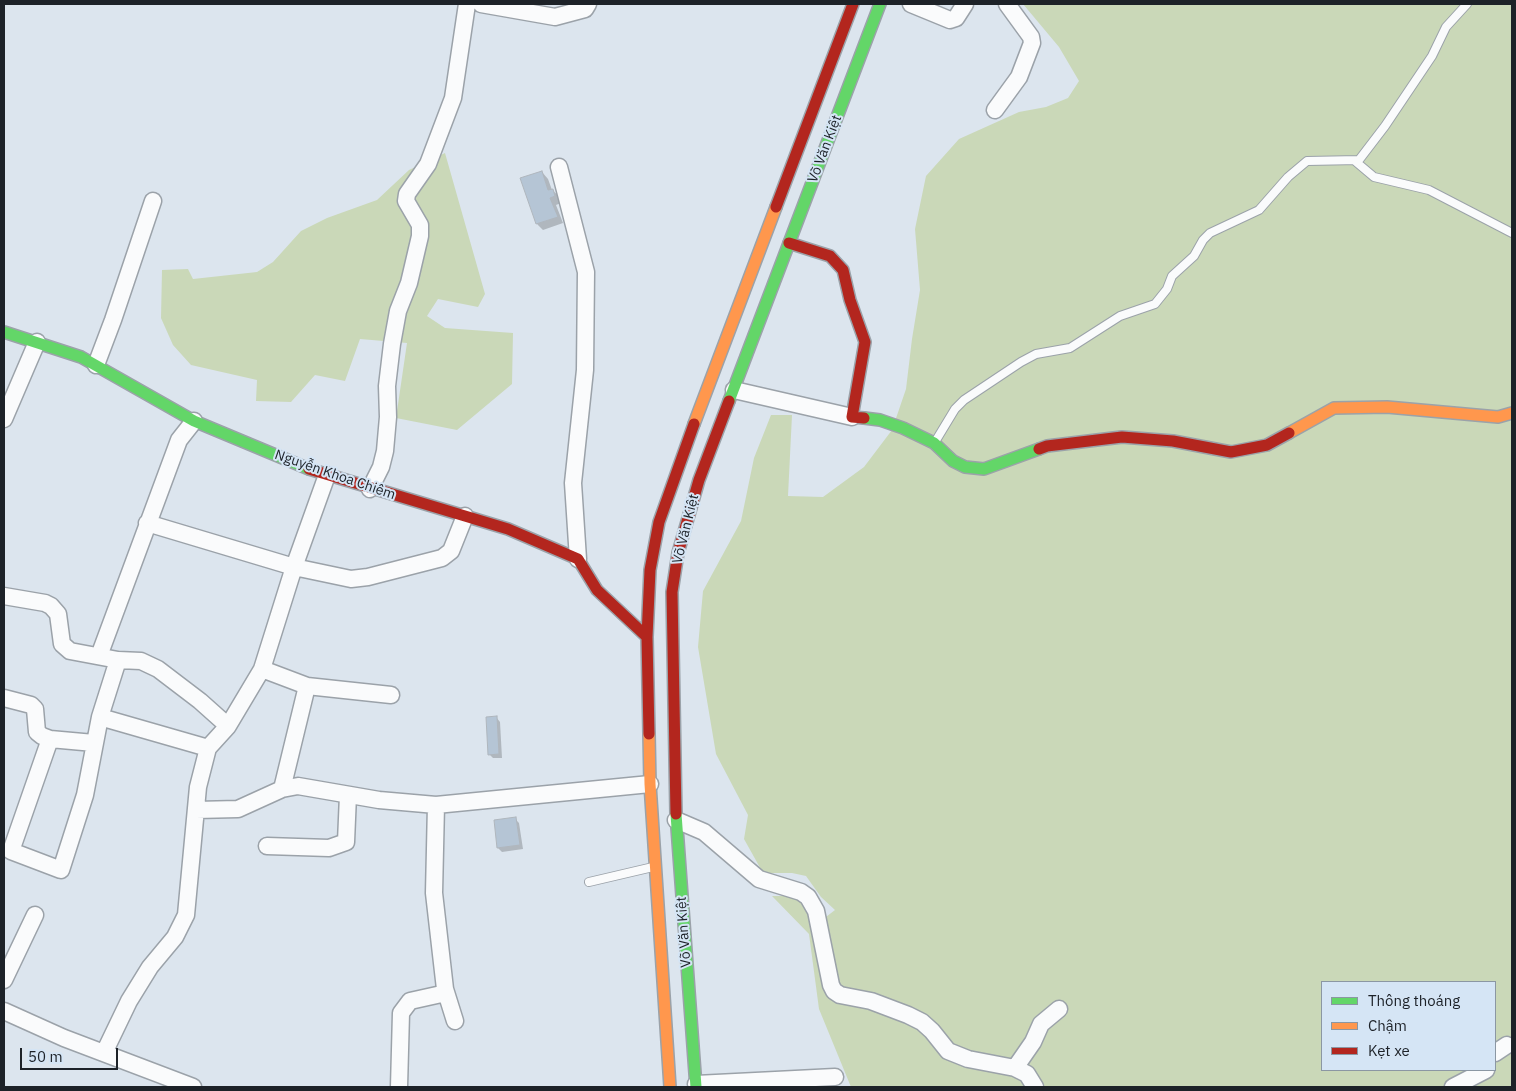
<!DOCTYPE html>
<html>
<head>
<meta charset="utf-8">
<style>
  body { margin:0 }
  #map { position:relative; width:1516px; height:1091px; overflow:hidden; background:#dce5ee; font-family:"IBM Plex Sans",sans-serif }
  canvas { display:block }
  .frame { position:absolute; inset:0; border:5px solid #1d2228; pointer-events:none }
  .legend { position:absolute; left:1321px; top:981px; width:175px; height:90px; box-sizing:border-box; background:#d5e5f5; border:1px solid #8b97a3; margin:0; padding:6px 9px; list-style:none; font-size:15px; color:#1d2228 }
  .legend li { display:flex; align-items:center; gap:10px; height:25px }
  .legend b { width:25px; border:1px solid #8b97a3 }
  .scale { position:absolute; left:20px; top:1048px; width:98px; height:22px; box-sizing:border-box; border:2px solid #1d2228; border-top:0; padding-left:6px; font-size:15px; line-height:18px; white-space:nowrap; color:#1d2228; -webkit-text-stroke:4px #d5e5f5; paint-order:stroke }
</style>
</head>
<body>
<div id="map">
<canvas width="1516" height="1091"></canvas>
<div class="frame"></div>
<ul class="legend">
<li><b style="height:6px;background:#63d668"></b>Thông thoáng</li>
<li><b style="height:6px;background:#ff974d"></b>Chậm</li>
<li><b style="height:6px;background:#b3261e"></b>Kẹt xe</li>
</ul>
<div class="scale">50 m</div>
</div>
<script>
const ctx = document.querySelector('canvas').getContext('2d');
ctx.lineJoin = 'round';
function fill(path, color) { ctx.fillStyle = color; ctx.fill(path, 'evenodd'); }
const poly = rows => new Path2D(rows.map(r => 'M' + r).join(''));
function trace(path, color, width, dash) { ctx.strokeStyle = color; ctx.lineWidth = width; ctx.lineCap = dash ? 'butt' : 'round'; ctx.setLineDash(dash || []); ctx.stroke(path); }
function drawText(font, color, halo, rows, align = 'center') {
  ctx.font = font + ' "IBM Plex Sans",sans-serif'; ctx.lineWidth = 4; ctx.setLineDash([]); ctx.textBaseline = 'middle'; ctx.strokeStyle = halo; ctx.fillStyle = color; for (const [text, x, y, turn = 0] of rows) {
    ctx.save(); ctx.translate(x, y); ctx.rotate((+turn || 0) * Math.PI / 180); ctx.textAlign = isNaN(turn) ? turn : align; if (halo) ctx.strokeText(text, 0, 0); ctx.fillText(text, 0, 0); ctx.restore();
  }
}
fill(poly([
  [1023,4,1512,4,1512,1087,851,1087,819,1009,809,934,772,896,790,896,814,905,822,920,835,910,821,897,806,876,792,873,763,873,744,839,748,815,716,754,698,647,703,591,741,521,754,458,771,415,792,415,788,496,823,497,864,467,892,430,906,389,912,339,920,290,915,229,926,176,959,139,1019,112,1046,107,1068,98,1079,81,1059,47],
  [1322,982,1495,982,1495,1070,1322,1070],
  [445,153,485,294,478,307,438,299,427,316,445,328,513,333,512,384,457,430,396,418,407,343,360,339,345,381,315,375,291,402,256,401,257,380,191,365,173,345,161,318,162,270,188,269,193,279,257,272,273,262,301,231,327,218,377,200,409,170]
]), '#cad8b8');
fill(poly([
  [542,172,548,179,552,190,559,196,561,203,556,205,563,223,543,230,537,224],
  [496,717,500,722,502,758,493,758,489,754],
  [515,819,519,823,523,849,502,852,498,848]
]), '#0003');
const building = poly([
  [542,171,548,190,553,189,555,196,550,198,558,217,536,224,520,178,542,171],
  [497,716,499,754,488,755,486,717,497,716],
  [516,817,520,845,497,848,494,820,516,817]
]);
fill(building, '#b5c5d5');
trace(building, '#afb6bd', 1);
const lane = poly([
  [1355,161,1374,177,1429,190,1512,233],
  [935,442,955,409,964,400,1021,362,1036,354,1070,348,1120,316,1155,304,1167,289,1172,276,1194,256,1203,240,1210,233,1259,210,1288,177,1307,161,1359,160,1385,126,1432,56,1446,27,1467,4],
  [589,882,653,867]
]);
const street = poly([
  [481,4,555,17,585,9,588,4],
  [911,4,950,20,956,18,965,4],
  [995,110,1019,77,1032,43,1031,37,1007,4],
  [559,167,586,272,585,370,573,483,578,559],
  [96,365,113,320,153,201],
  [734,390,852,417],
  [4,419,37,342],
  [370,489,381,467,385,451,388,417,387,386,392,344,398,311,409,283,420,236,420,225,406,201,407,194,428,164,453,98,467,4],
  [147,523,294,567,351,579,368,577,442,558,451,551,465,516],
  [4,596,45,603,51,606,58,614,62,644,70,651,118,660,100,717,85,795,61,870,11,851,50,739],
  [99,656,179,440,194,421],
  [118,660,141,661,158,669,200,701,228,726],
  [262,669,307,686,282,789],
  [307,686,391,695],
  [4,698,31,705,35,709,37,732,42,736,50,739,94,743],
  [100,717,208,748],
  [436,805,434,893,445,989,455,1021],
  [196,810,238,809,282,789,298,786,379,800,436,805,650,784],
  [676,820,704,832,759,879,801,892,808,897,816,911,831,985,834,991,840,995,871,1001,908,1015,922,1022,932,1031,948,1051,968,1059,1015,1068,1027,1074,1035,1087],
  [267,846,329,848,346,842,348,795],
  [4,980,35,915],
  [4,1011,64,1038,193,1087],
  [104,1053,129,1001,150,967,175,937,186,915,198,787,208,748,228,726,262,669,294,567,327,475],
  [1495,1053,1507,1045],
  [1015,1068,1033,1042,1041,1024,1059,1009],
  [696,1084,835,1077],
  [399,1087,401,1013,410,1001,446,993],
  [1453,1087,1486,1070]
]);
const fast = poly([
  [4,332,81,357,194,421,309,469],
  [729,401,880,4],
  [864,418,880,420,903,428,934,443,953,461,965,467,984,469,1039,449],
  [676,814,696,1087]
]);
const slow = poly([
  [694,424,776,207],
  [1289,433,1334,408,1387,407,1498,417,1512,413],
  [649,734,650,784,670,1087]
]);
const jam = poly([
  [776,207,853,4],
  [789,243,830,256,843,270,850,300,865,342,852,417,864,418],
  [1039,449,1047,446,1122,437,1173,441,1231,452,1267,445,1289,433],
  [309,469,508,529,578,559,597,590,647,637],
  [649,734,647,637,650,570,659,522,694,424],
  [676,814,672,592,678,553,699,480,729,401]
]);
trace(lane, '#9ba2a9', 10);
trace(street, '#9ba2a9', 19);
trace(fast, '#9ba2a9', 14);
trace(slow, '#9ba2a9', 14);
trace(jam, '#9ba2a9', 14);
trace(lane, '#fafbfc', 8);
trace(street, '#fafbfc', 16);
trace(fast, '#63d668', 11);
trace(slow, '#ff974d', 11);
trace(jam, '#b3261e', 11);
drawText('14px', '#1d2228', '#d5e5f5', [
  ["Võ Văn Kiệt",825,149,-69],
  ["Nguyễn Khoa Chiêm",335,475,19],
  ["Võ Văn Kiệt",686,529,-76],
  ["Võ Văn Kiệt",684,932,-94]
]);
</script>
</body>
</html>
